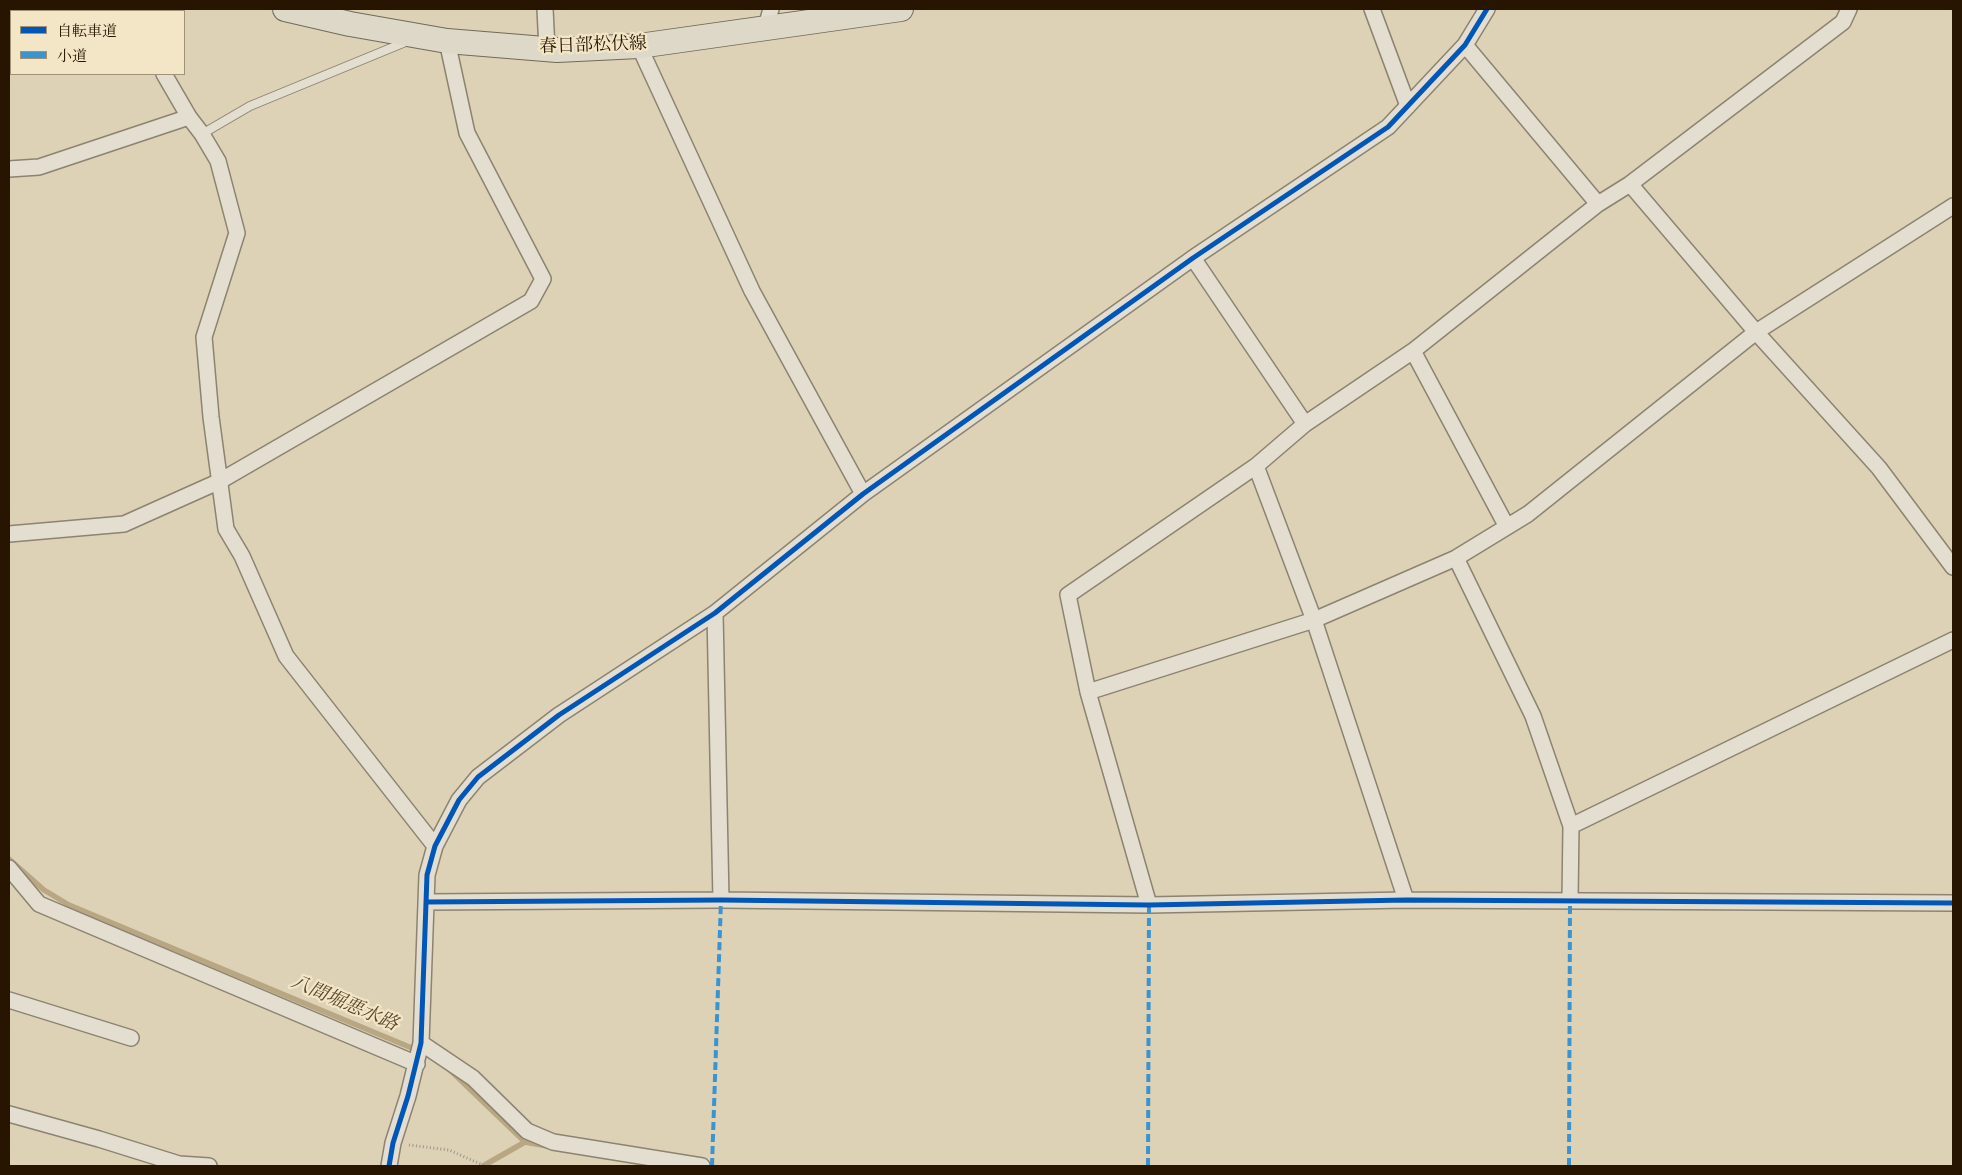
<!DOCTYPE html>
<html>
<head>
<meta charset="utf-8">
<style>
  body { margin:0 }
  #map { position:relative; width:1962px; height:1175px; overflow:hidden; background:#ddd2b6; font-family:Cardo,"Noto Serif JP",serif }
  canvas { display:block }
  .frame { position:absolute; inset:0; border:10px solid #271401; pointer-events:none }
  .legend { position:absolute; left:10px; top:10px; width:175px; height:65px; box-sizing:border-box; background:#f3e6c6; border:1px solid #a19277; margin:0; padding:6px 9px; list-style:none; font-size:15px; color:#271401 }
  .legend li { display:flex; align-items:center; gap:10px; height:25px }
  .legend b { width:25px; border:1px solid #a19277 }
</style>
</head>
<body>
<div id="map">
<canvas width="1962" height="1175"></canvas>
<div class="frame"></div>
<ul class="legend">
<li><b style="height:6px;background:#0057b8"></b>自転車道</li>
<li><b style="height:6px;background:#3b93d0"></b>小道</li>
</ul>
</div>
<script>
const ctx = document.querySelector('canvas').getContext('2d');
ctx.lineJoin = 'round';
const poly = rows => new Path2D(rows.map(r => 'M' + r).join(''));
function trace(path, color, width, dash) { ctx.strokeStyle = color; ctx.lineWidth = width; ctx.lineCap = dash ? 'butt' : 'round'; ctx.setLineDash(dash || []); ctx.stroke(path); }
function drawText(font, color, halo, rows, align = 'center') {
  ctx.font = font + ' Cardo,"Noto Serif JP",serif'; ctx.lineWidth = 4.5; ctx.setLineDash([]); ctx.textBaseline = 'middle'; ctx.strokeStyle = halo; ctx.fillStyle = color; for (const [text, x, y, turn = 0] of rows) {
    ctx.save(); ctx.translate(x, y); ctx.rotate((+turn || 0) * Math.PI / 180); ctx.textAlign = isNaN(turn) ? turn : align; if (halo) ctx.strokeText(text, 0, 0); ctx.fillText(text, 0, 0); ctx.restore();
  }
}
trace(poly([
  [9,859,44,890,69,905,419,1051],
  [450,1070,525,1142,547,1146],
  [483,1166,525,1142]
]), '#b9a784', 5.5);
const service = poly([
  [202,134,250,106,408,41]
]);
const minor = poly([
  [133,9,134,11],
  [545,9,547,49],
  [1372,9,1408,106],
  [766,27,771,9],
  [1465,45,1598,204],
  [639,46,752,291,863,494],
  [164,74,189,117,202,134,218,161,237,233,204,337,211,417,226,529,242,556,286,656,435,846],
  [9,169,39,167,189,117],
  [1630,184,1756,332,1879,468,1953,567],
  [1193,258,1305,424],
  [1413,351,1507,527],
  [1256,466,1314,620,1406,900],
  [9,534,124,524,220,481,531,301,543,279,467,133,447,41],
  [1456,558,1533,716,1571,826,1570,900],
  [715,613,721,900],
  [1088,692,1314,620,1456,558,1528,514,1756,332,1953,206],
  [1571,826,1953,640],
  [9,868,39,904,417,1064],
  [426,902,721,900,1149,905,1406,900,1953,903],
  [1149,905,1088,692,1068,595,1256,466,1305,424,1413,351,1598,204,1630,184,1843,22,1849,9],
  [9,1000,131,1038],
  [421,1043,473,1078,527,1131,553,1142,702,1166],
  [9,1114,99,1139,179,1164,209,1166],
  [389,1166,393,1143,408,1096,421,1043,427,875,435,846,459,800,478,777,559,715,715,613,863,494,1193,258,1388,127,1465,45,1487,9]
]);
const primary = poly([
  [285,9,350,24,447,41,557,50,639,46,901,9]
]);
trace(service, '#8c8371', 10);
trace(minor, '#8c8371', 18);
trace(primary, '#726a59', 26);
trace(poly([
  [409,1145,449,1150,485,1166]
]), '#9e988c', 3, [1, 2.5]);
trace(service, '#e3ded0', 8);
trace(minor, '#e3ded0', 15);
trace(primary, '#ded8c9', 24);
trace(poly([
  [712,1166,721,900],
  [1148,1166,1149,905],
  [1569,1166,1570,900]
]), '#3b93d0', 4, [8, 4]);
trace(poly([
  [426,902,721,900,1149,905,1406,900,1953,903],
  [389,1166,393,1143,408,1096,421,1043,427,875,435,846,459,800,478,777,559,715,715,613,863,494,1193,258,1388,127,1465,45,1487,9]
]), '#0057b8', 5);
drawText('18px', '#271401', '#f3e6c6', [
  ["春日部松伏線",593,46,-2]
]);
drawText('italic 19px', '#5b482d', '#f3e6c6', [
  ["八間堀悪水路",344,1004,23]
]);
</script>
</body>
</html>
